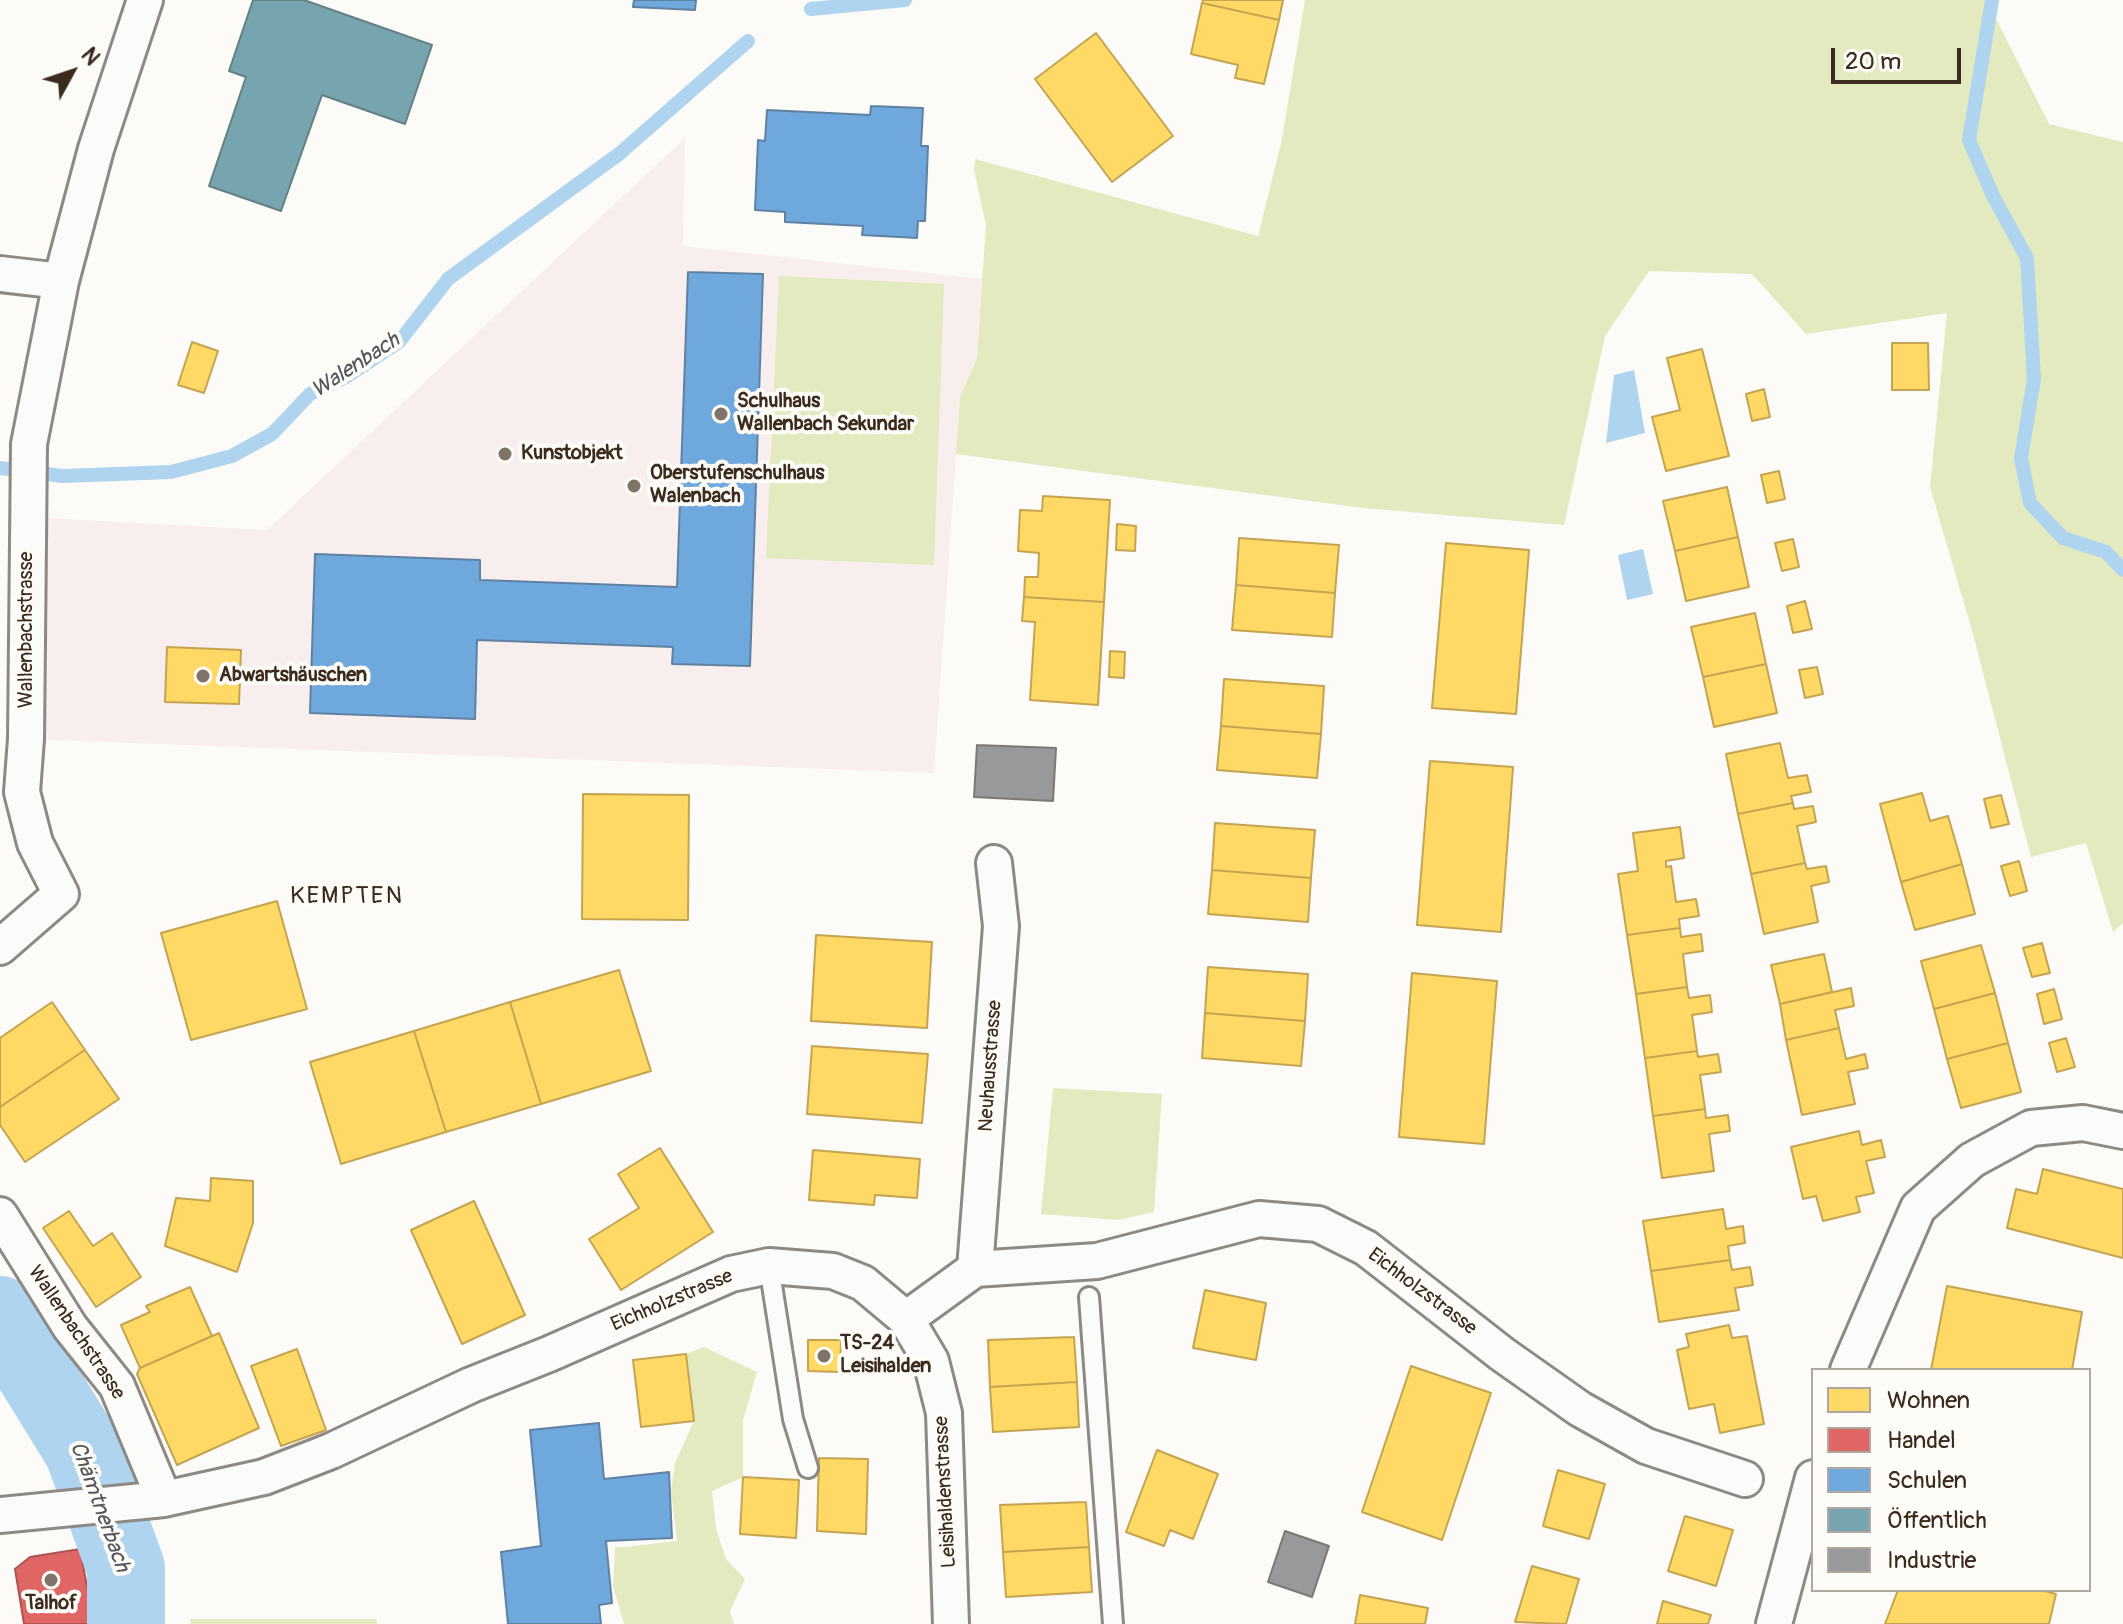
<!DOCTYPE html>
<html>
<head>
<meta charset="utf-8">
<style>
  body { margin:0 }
  #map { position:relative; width:2123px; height:1624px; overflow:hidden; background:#fcfbf8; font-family:Pangolin,sans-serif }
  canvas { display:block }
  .legend { position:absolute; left:1811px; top:1368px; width:280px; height:224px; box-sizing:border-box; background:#fdfcf7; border:2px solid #afa8a0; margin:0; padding:10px 14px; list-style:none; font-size:24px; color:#3b2a1e }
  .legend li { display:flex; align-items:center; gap:16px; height:40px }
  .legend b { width:40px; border:2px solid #afa8a0 }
  .north { position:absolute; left:32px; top:32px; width:80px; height:80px; -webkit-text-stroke:6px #fdfcf7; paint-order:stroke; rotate:50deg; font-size:22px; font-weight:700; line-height:32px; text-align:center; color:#3b2a1e }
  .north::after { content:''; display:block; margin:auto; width:28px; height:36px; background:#3b2a1e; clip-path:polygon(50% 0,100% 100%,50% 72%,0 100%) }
  .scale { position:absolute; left:1831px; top:48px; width:130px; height:36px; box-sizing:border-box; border:4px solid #3b2a1e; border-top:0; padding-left:10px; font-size:24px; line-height:28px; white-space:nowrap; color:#3b2a1e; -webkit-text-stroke:6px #fdfcf7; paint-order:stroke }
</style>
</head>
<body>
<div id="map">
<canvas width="2123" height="1624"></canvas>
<ul class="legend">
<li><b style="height:22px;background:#ffd966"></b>Wohnen</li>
<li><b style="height:22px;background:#e06666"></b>Handel</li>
<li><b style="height:22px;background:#6fa8dc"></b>Schulen</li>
<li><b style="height:22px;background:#76a5af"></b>Öffentlich</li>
<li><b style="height:22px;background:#999"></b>Industrie</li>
</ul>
<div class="north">N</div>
<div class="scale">20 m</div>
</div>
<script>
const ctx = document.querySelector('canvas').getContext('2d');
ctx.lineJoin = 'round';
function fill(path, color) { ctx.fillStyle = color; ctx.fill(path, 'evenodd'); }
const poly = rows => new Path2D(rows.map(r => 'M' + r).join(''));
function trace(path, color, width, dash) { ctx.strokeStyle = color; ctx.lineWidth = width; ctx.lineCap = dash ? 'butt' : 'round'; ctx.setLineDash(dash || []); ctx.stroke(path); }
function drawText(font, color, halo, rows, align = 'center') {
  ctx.font = font + ' Pangolin,sans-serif'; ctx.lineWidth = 8; ctx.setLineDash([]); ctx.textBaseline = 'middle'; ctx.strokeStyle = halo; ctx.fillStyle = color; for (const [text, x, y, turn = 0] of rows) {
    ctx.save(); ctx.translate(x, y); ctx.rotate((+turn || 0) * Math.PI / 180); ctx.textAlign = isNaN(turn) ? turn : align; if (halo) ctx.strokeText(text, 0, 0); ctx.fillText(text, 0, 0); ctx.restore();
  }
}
fill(poly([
  [685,138,683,246,982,279,977,358,960,397,934,773,26,739,27,517,267,530]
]), '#f8eeee');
fill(poly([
  [1305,0,1992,0,1991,9,2049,124,2123,142,2123,923,2113,932,2086,843,2031,857,1973,634,1930,487,1947,313,1806,334,1752,274,1649,271,1605,336,1564,525,1363,508,956,454,960,397,977,358,986,225,974,170,975,159,1258,236,1282,139],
  [779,276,944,284,934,565,766,558],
  [1053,1088,1162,1094,1154,1212,1118,1220,1041,1214],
  [704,1347,757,1372,743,1420,743,1477,712,1491,716,1529,726,1559,745,1579,730,1611,734,1624,624,1624,613,1586,615,1548,677,1541,671,1491,675,1463,694,1421,686,1354],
  [190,1619,376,1619,377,1624,191,1624]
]), '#e3eabf');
fill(poly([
  [1634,370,1645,433,1606,443,1614,375],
  [1643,549,1653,594,1627,600,1618,555]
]), '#afd4f0');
const homes = poly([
  [1203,0,1283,0,1279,20,1202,3,1203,0],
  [1202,3,1279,20,1264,84,1235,78,1238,65,1191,54,1202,3],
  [1096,33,1173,136,1112,182,1035,79,1096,33],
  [192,342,218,351,204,393,178,385,192,342],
  [1892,343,1928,343,1929,390,1892,390,1892,343],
  [1702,349,1729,456,1666,471,1652,417,1680,410,1667,358,1702,349],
  [1764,389,1770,417,1752,421,1746,394,1764,389],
  [1779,471,1785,499,1767,503,1761,475,1779,471],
  [1727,487,1738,537,1675,551,1663,501,1727,487],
  [1043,496,1110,500,1104,602,1024,597,1025,577,1038,577,1039,553,1018,551,1020,510,1042,511,1043,496],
  [1117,524,1136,526,1135,551,1116,550,1117,524],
  [1738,537,1749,587,1686,601,1675,551,1738,537],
  [1239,538,1339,545,1335,593,1236,585,1239,538],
  [1793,539,1799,567,1782,571,1775,543,1793,539],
  [1446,543,1529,550,1516,714,1432,708,1446,543],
  [1236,585,1335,593,1332,637,1232,630,1236,585],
  [1024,597,1104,602,1098,705,1030,700,1035,622,1022,621,1024,597],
  [1805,601,1812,629,1793,633,1787,606,1805,601],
  [1755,613,1766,664,1703,677,1691,627,1755,613],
  [167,647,241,650,239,704,165,702,167,647],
  [1110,651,1125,652,1124,678,1109,677,1110,651],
  [1766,664,1777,713,1714,727,1703,677,1766,664],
  [1817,667,1823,694,1805,698,1799,670,1817,667],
  [1224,679,1324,686,1321,734,1221,726,1224,679],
  [1221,726,1321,734,1317,778,1217,770,1221,726],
  [1780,743,1788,778,1807,775,1811,792,1791,796,1793,803,1738,814,1726,754,1780,743],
  [1430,761,1513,767,1501,932,1417,925,1430,761],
  [1922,793,1930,821,1948,816,1962,864,1901,882,1880,804,1922,793],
  [583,794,689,795,688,920,582,919,583,794],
  [2001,795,2009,824,1991,828,1984,799,2001,795],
  [1793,803,1794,809,1813,806,1816,822,1797,826,1805,863,1751,874,1738,814,1793,803],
  [1215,823,1315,830,1311,878,1212,870,1215,823],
  [1680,827,1684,858,1666,861,1666,867,1671,866,1676,902,1696,899,1699,916,1679,919,1680,928,1627,935,1618,874,1638,871,1633,833,1680,827],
  [2019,861,2027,891,2010,896,2001,866,2019,861],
  [1805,863,1807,869,1826,866,1829,882,1811,886,1818,922,1764,934,1751,874,1805,863],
  [1962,864,1975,914,1915,930,1901,882,1962,864],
  [1212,870,1311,878,1308,922,1208,914,1212,870],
  [277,901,307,1009,191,1040,161,933,277,901],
  [1680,928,1681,937,1701,934,1703,951,1683,954,1687,987,1636,994,1627,935,1680,928],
  [816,935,932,942,927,1028,811,1021,816,935],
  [2042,943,2050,973,2032,977,2023,948,2042,943],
  [1981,945,1995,993,1934,1009,1921,961,1981,945],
  [1824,954,1832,992,1780,1004,1771,965,1824,954],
  [1208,967,1308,974,1305,1021,1205,1013,1208,967],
  [619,970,651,1071,541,1104,510,1002,619,970],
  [1412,973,1497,981,1484,1144,1399,1137,1412,973],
  [1687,987,1689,998,1710,995,1712,1012,1692,1015,1697,1051,1645,1058,1636,994,1687,987],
  [1851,988,1854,1006,1835,1010,1839,1028,1786,1040,1780,1004,1851,988],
  [2054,989,2062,1019,2044,1024,2037,994,2054,989],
  [1995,993,2008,1043,1947,1059,1934,1009,1995,993],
  [52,1002,85,1050,0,1107,0,1038,52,1002],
  [510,1002,541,1104,446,1132,414,1031,510,1002],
  [1205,1013,1305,1021,1301,1066,1202,1058,1205,1013],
  [1839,1028,1846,1059,1865,1054,1868,1068,1848,1072,1855,1104,1802,1115,1786,1040,1839,1028],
  [414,1031,446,1132,341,1164,310,1062,414,1031],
  [2066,1038,2075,1067,2057,1072,2049,1043,2066,1038],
  [2008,1043,2021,1092,1961,1108,1947,1059,2008,1043],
  [812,1046,928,1054,922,1123,807,1114,812,1046],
  [85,1050,119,1099,25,1162,0,1125,0,1107,85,1050],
  [1697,1051,1698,1057,1718,1054,1721,1072,1700,1075,1705,1109,1653,1116,1645,1058,1697,1051],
  [1705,1109,1706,1118,1728,1115,1730,1131,1709,1134,1714,1171,1662,1178,1653,1116,1705,1109],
  [1859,1131,1862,1145,1881,1140,1885,1157,1866,1161,1874,1193,1856,1197,1860,1212,1823,1221,1816,1196,1803,1199,1791,1147,1859,1131],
  [660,1148,713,1232,621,1290,589,1239,639,1208,618,1174,660,1148],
  [813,1150,920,1159,917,1198,875,1195,874,1205,809,1200,813,1150],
  [2043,1169,2123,1189,2123,1258,2007,1228,2016,1189,2037,1194,2043,1169],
  [211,1178,253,1181,253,1223,237,1272,165,1246,176,1198,210,1201,211,1178],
  [474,1201,525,1315,462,1344,411,1230,474,1201],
  [1723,1209,1726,1229,1743,1226,1745,1243,1728,1246,1730,1260,1651,1271,1643,1221,1723,1209],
  [69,1211,93,1246,112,1233,141,1277,96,1307,43,1228,69,1211],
  [1730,1260,1732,1270,1750,1267,1753,1285,1735,1288,1739,1310,1659,1322,1651,1271,1730,1260],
  [1947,1286,2082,1312,2072,1370,1931,1370,1947,1286],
  [190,1287,212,1336,140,1368,121,1325,150,1312,146,1306,190,1287],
  [1205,1290,1266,1303,1256,1360,1193,1348,1205,1290],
  [1729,1325,1732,1338,1747,1336,1764,1424,1720,1433,1714,1404,1689,1409,1677,1350,1689,1347,1686,1334,1729,1325],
  [219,1333,259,1428,177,1465,137,1374,140,1368,219,1333],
  [1074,1337,1077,1382,990,1387,988,1340,1074,1337],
  [808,1340,841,1340,840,1372,808,1371,808,1340],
  [297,1349,326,1430,281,1446,251,1366,297,1349],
  [686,1354,694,1421,641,1427,633,1360,686,1354],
  [1411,1366,1491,1393,1442,1540,1362,1512,1411,1366],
  [1077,1382,1079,1427,993,1432,990,1387,1077,1382],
  [1157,1450,1218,1474,1193,1539,1170,1530,1164,1546,1126,1532,1157,1450],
  [819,1458,868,1459,866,1534,817,1531,819,1458],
  [1558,1470,1605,1484,1589,1539,1543,1526,1558,1470],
  [743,1477,799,1480,796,1538,740,1534,743,1477],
  [1086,1502,1089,1547,1003,1552,1000,1505,1086,1502],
  [1685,1516,1733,1530,1716,1586,1668,1571,1685,1516],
  [1089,1547,1092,1592,1006,1597,1003,1552,1089,1547],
  [1532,1566,1579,1579,1566,1624,1515,1622,1532,1566],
  [1898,1590,2041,1590,2056,1594,2049,1624,1885,1624,1898,1590],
  [1360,1595,1428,1608,1425,1624,1355,1624,1360,1595],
  [1663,1601,1711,1615,1708,1624,1657,1624,1663,1601]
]);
fill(homes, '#ffd966');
trace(homes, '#c4a450', 2);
const shops = poly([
  [80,1549,94,1624,24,1624,15,1569,30,1557,80,1549]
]);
fill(shops, '#e06666');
trace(shops, '#ae5450', 2);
const schools = poly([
  [634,0,696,0,695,10,633,7,634,0],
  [871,106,923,108,921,146,928,146,925,221,918,221,917,238,862,235,863,226,785,222,785,212,755,210,758,140,765,141,767,110,870,115,871,106],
  [688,272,763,274,750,666,672,664,673,647,477,640,475,719,310,713,315,554,480,560,480,580,677,587,688,272],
  [599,1423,604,1479,669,1472,672,1538,606,1541,612,1603,599,1605,601,1624,508,1624,501,1552,541,1546,530,1430,599,1423]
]);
fill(schools, '#6fa8dc');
trace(schools, '#5f82a3', 2);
const public = poly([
  [253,0,304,0,432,45,405,124,322,95,281,211,209,186,246,77,229,71,253,0]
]);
fill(public, '#76a5af');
trace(public, '#648084', 2);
const industry = poly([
  [977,745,1056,748,1053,801,974,797,977,745],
  [1285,1531,1329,1546,1312,1597,1268,1582,1285,1531]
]);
fill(industry, '#999');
trace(industry, '#7d7874', 2);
trace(poly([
  [1992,0,1969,140,1993,196,2027,258,2034,379,2021,458,2030,503,2063,538,2106,552,2123,570],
  [811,9,905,0],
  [0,468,62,476,171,472,232,456,272,434,310,394,346,377,399,342,448,279,619,154,748,41]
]), '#afd4f0', 14);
trace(poly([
  [0,1315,83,1450,126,1568,126,1624]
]), '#afd4f0', 78);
const lane = poly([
  [769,1266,793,1419,808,1468],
  [1089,1297,1113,1624]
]);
const street = poly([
  [0,274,61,281],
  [0,947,61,894,35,843,22,792,26,739,29,444,61,281,96,149,145,0],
  [0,1215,70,1327,117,1386,164,1499],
  [975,1269,1001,926,994,863],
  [906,1319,931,1361,944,1413,951,1624],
  [1848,1370,1918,1208,1972,1160,2031,1128,2083,1123,2123,1131],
  [0,1515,164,1499,264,1477,331,1451,471,1385,549,1354,731,1274,769,1266,833,1271,863,1283,906,1319,975,1269,1097,1261,1259,1219,1318,1224,1366,1248,1502,1354,1580,1409,1646,1446,1745,1479],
  [1774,1624,1813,1478]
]);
trace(lane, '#8d8985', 24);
trace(street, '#8d8985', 40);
trace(lane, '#fbfbf9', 18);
trace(street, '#fbfbf9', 34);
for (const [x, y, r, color] of [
  [721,414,8,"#7f736a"],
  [505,454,8,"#7f736a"],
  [634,486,8,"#7f736a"],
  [203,676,8,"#7f736a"],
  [824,1356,8,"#7f736a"],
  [51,1580,8,"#7f736a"]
]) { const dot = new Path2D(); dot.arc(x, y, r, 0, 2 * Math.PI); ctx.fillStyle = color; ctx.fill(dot); trace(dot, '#fdfcf7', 3); }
drawText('bold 20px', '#3b2a1e', '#fdfcf7', [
  ["Schulhaus",737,402],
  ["Wallenbach Sekundar",737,425],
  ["Kunstobjekt",521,454],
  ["Oberstufenschulhaus",650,474],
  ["Walenbach",650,497],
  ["Abwartshäuschen",219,676],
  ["TS-24",840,1344],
  ["Leisihalden",840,1367],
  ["Talhof",51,1604,"center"]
], 'left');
drawText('20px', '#3b2a1e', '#fdfcf7', [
  ["Wallenbachstrasse",27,630,-90],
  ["Neuhausstrasse",991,1066,-86],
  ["Eichholzstrasse",1422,1292,37],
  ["Eichholzstrasse",672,1301,-23],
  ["Wallenbachstrasse",76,1333,56],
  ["Leisihaldenstrasse",946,1492,-93]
]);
drawText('italic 22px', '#54585c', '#fdfcf7', [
  ["Walenbach",356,366,-33],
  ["Chämtnerbach",99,1507,70]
]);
ctx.letterSpacing = '2px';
drawText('24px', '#3b2a1e', '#fdfcf7', [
  ["KEMPTEN",347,897]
]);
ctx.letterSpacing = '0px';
</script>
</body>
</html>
